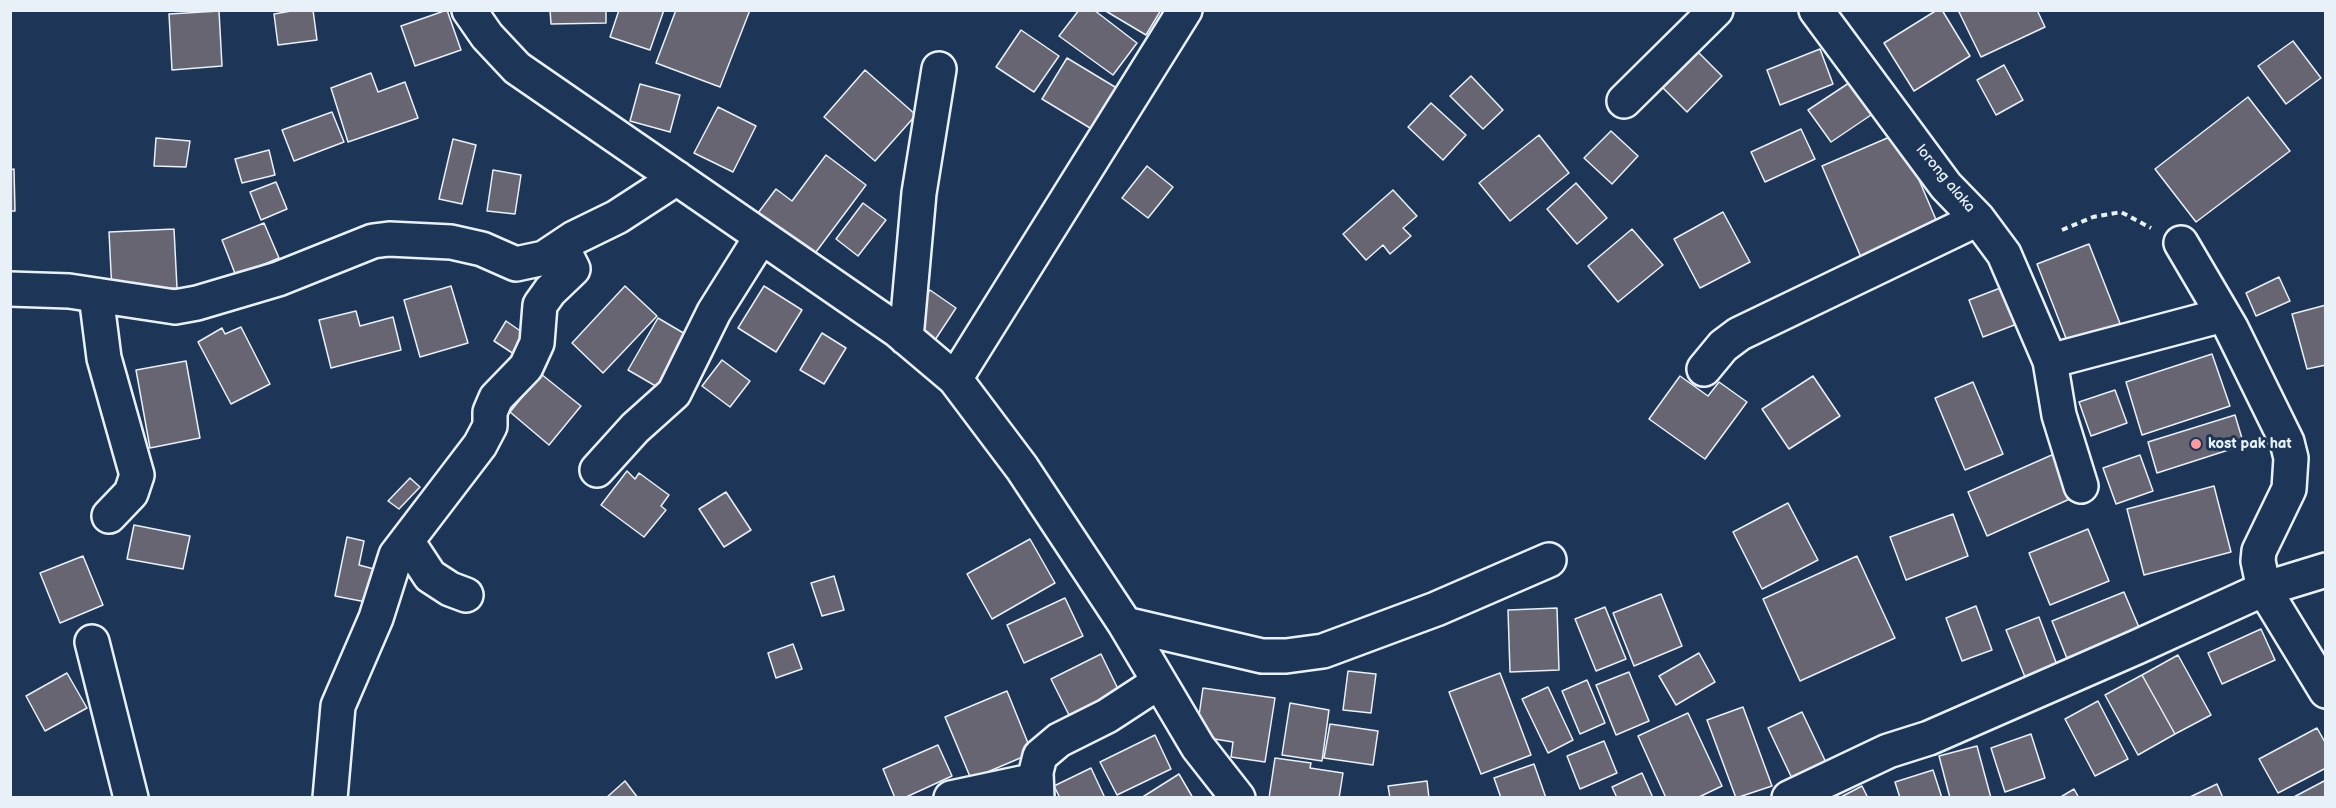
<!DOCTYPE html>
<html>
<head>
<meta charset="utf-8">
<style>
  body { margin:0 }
  #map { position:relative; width:2336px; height:808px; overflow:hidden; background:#1d3557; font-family:"Balsamiq Sans",sans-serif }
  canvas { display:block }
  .frame { position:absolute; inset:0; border:12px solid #e8f1f8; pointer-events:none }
</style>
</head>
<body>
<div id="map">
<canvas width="2336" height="808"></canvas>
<div class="frame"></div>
</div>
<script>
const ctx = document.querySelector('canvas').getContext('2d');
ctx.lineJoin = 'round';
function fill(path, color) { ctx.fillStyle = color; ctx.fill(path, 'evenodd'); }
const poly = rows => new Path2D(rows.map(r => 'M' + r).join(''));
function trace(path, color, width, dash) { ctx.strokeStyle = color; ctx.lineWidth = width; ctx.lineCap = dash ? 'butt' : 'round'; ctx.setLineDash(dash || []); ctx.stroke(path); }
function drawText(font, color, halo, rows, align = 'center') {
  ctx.font = font + ' "Balsamiq Sans",sans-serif'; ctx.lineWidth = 6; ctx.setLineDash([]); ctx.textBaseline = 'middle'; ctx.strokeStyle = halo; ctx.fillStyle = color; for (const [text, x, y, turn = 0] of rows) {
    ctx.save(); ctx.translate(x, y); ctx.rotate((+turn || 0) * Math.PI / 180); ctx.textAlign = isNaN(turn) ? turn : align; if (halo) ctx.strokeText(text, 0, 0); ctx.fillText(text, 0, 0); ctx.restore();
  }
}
const building = poly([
  [297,10,313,10,317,40,278,45,274,14,297,10],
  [447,10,461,50,415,66,401,26,447,10],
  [550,10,606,10,606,23,551,24,550,10],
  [619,10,664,10,650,50,610,37,619,10],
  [676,10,750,10,720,87,656,63,676,10],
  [1079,10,1094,10,1137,43,1113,75,1059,36,1079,10],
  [1104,10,1161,10,1146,35,1104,10],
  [1937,10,1942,10,1970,56,1914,91,1884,43,1937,10],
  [1958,10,2037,10,2045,27,1981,57,1958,10],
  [219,11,222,66,172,70,169,14,219,11],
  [1021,30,1059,56,1034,92,996,67,1021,30],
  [2293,41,2321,78,2286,104,2258,66,2293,41],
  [1694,48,1722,76,1687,112,1659,84,1694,48],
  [1820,49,1833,84,1780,105,1767,70,1820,49],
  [1067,58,1120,90,1095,131,1042,99,1067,58],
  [2004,65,2023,100,1996,115,1977,80,2004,65],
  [865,70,916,115,875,161,824,117,865,70],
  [371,73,378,92,405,82,418,118,348,142,331,88,371,73],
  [1471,76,1503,110,1483,129,1450,96,1471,76],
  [1855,79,1877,111,1831,142,1808,110,1855,79],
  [640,84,680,95,670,132,630,121,640,84],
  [2248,97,2290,151,2196,222,2155,169,2248,97],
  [1431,103,1466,135,1443,160,1408,127,1431,103],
  [718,107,756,126,733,172,694,153,718,107],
  [332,112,344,142,294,161,282,130,332,112],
  [1801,129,1815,159,1765,182,1751,152,1801,129],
  [1611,131,1638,156,1612,184,1584,158,1611,131],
  [1899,133,1940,229,1863,262,1822,166,1899,133],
  [1539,135,1569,173,1510,221,1479,183,1539,135],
  [156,138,190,141,186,167,154,166,156,138],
  [453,139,476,145,462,204,439,199,453,139],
  [269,150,275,175,242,183,235,159,269,150],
  [826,155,866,185,813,256,758,213,776,189,792,201,826,155],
  [1147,166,1173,187,1148,218,1122,198,1147,166],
  [14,169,15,211,10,211,10,170,14,169],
  [493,170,521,175,515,214,487,211,493,170],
  [276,182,287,209,261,220,250,192,276,182],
  [1576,183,1607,218,1577,244,1547,209,1576,183],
  [1393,190,1417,216,1403,228,1411,236,1390,254,1383,245,1366,260,1343,234,1393,190],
  [863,203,886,220,858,256,836,239,863,203],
  [1723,212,1750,262,1700,288,1674,239,1723,212],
  [264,223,279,258,236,276,222,240,264,223],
  [174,229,177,288,112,292,109,232,174,229],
  [1632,229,1663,265,1618,302,1588,266,1632,229],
  [2089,244,2123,331,2071,351,2037,264,2089,244],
  [2279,277,2290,301,2256,316,2246,293,2279,277],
  [451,286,468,343,420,357,404,300,451,286],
  [625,286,657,316,603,373,572,343,625,286],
  [764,286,802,310,776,352,738,328,764,286],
  [2003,287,2017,324,1983,337,1969,300,2003,287],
  [930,290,956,308,935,340,908,322,930,290],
  [2326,305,2326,365,2307,369,2292,314,2326,305],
  [356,311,360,326,393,317,401,350,331,368,319,320,356,311],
  [658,318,697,341,666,392,628,370,658,318],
  [506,321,532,339,520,358,494,341,506,321],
  [241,327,270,384,231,404,198,342,222,328,225,334,241,327],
  [822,333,846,348,824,384,800,370,822,333],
  [2212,354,2230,406,2142,435,2126,382,2212,354],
  [722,360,750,381,730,407,702,386,722,360],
  [186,361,200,438,150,448,136,370,186,361],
  [541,374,581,406,549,445,510,412,541,374],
  [1680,376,1708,396,1719,382,1747,402,1705,459,1649,419,1680,376],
  [1813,376,1840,416,1789,449,1762,409,1813,376],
  [1973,382,2003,454,1965,470,1935,398,1973,382],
  [2115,390,2127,423,2091,436,2079,402,2115,390],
  [2235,415,2244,445,2157,473,2148,442,2235,415],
  [2054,454,2072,498,1987,536,1968,492,2054,454],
  [2140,455,2153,491,2116,504,2103,468,2140,455],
  [627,471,635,479,639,473,669,495,661,506,666,510,644,537,601,505,627,471],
  [410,478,420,487,399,509,388,501,410,478],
  [2214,486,2231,552,2144,575,2127,509,2214,486],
  [726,492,751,530,724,547,699,509,726,492],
  [1788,503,1818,560,1762,589,1733,532,1788,503],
  [1953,514,1968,556,1906,580,1890,537,1953,514],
  [134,525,190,536,183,569,127,559,134,525],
  [2088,529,2109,581,2050,605,2029,553,2088,529],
  [347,537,364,541,359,565,374,569,366,602,335,596,347,537],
  [1030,539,1055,583,992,619,967,574,1030,539],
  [83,556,103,605,60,623,40,573,83,556],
  [1857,556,1895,638,1800,681,1763,599,1857,556],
  [834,576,844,610,822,616,811,583,834,576],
  [2124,592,2141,632,2068,661,2052,621,2124,592],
  [1661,594,1682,646,1634,666,1613,613,1661,594],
  [1065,598,1083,636,1024,663,1007,625,1065,598],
  [1976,606,1992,650,1962,661,1946,618,1976,606],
  [1605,607,1626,659,1596,671,1575,619,1605,607],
  [1557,608,1559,670,1510,672,1508,610,1557,608],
  [2039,617,2057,665,2025,677,2006,630,2039,617],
  [2261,629,2275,660,2222,684,2208,653,2261,629],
  [793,644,802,669,776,678,768,653,793,644],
  [1699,653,1715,682,1676,705,1659,676,1699,653],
  [1101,654,1119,691,1069,715,1051,679,1101,654],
  [2178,655,2211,715,2175,734,2142,675,2178,655],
  [1348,671,1376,674,1371,713,1343,710,1348,671],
  [1629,672,1649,721,1616,735,1596,685,1629,672],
  [67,673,87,708,45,731,26,696,67,673],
  [1500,673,1531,755,1481,774,1449,692,1500,673],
  [2142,675,2175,734,2138,755,2105,695,2142,675],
  [1587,680,1605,723,1580,734,1562,691,1587,680],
  [1548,687,1573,740,1548,753,1522,699,1548,687],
  [1203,688,1275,698,1265,762,1231,757,1233,742,1196,736,1203,688],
  [1007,691,1032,753,971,779,945,717,1007,691],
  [2098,701,2128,759,2095,776,2065,719,2098,701],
  [1290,703,1329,710,1322,761,1282,755,1290,703],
  [1743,707,1772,786,1736,798,1707,720,1743,707],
  [1802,712,1831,773,1797,789,1768,728,1802,712],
  [1688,713,1722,786,1697,798,1666,798,1638,736,1688,713],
  [1330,724,1378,731,1373,765,1324,758,1330,724],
  [2317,728,2326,744,2326,768,2278,793,2259,759,2317,728],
  [2031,734,2045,778,2005,792,1991,748,2031,734],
  [1155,735,1171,769,1117,795,1100,762,1155,735],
  [1604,741,1617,773,1580,789,1567,756,1604,741],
  [938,745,952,776,904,798,895,798,883,769,938,745],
  [1977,746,1991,798,1950,798,1939,756,1977,746],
  [1275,758,1311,763,1310,768,1343,773,1339,798,1269,798,1275,758],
  [1534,764,1546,798,1501,798,1494,778,1534,764],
  [1091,768,1105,798,1060,798,1054,786,1091,768],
  [1933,770,1942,798,1900,798,1895,782,1933,770],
  [1642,773,1653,798,1617,798,1612,787,1642,773],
  [1179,774,1193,798,1141,798,1179,774],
  [2326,780,2326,798,2292,798,2326,780],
  [625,781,638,798,606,798,625,781],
  [1427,781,1429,798,1390,798,1388,786,1427,781],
  [2217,784,2223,798,2188,798,2217,784],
  [1862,786,1868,798,1839,798,1862,786],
  [2074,789,2079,798,2059,798,2074,789]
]);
fill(building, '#686573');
trace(building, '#e8f1f8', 1.5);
const minor = poly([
  [469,10,487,36,517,68,897,330,955,379,1022,468,1125,624,1198,747,1238,798],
  [1816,10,1946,186,1978,219,2004,254,2050,361,2059,415,2081,486],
  [1624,101,1716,10],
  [2181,243,2231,328,2287,442,2291,458,2289,489,2259,551,2258,561,2264,589,2326,691],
  [10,289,69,291,175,307,197,303,278,279,373,241,389,239,451,242,482,249,516,264,544,258,574,238,617,217,677,178],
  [96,295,104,358,137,475,131,493,109,516],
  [906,338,919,193,939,69],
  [2050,361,2223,315],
  [1704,369,1723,346,1739,334,1978,219],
  [955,379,1185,10],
  [597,470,635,428,674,393,714,312,761,237],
  [407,541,430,576,450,589,466,595],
  [1125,624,1262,656,1286,656,1323,651,1436,609,1549,560],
  [92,642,131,798],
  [330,798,338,706,376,618,396,555,480,445,490,426,490,412,496,398,526,367,537,343,540,305,550,291,573,269,562,247],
  [951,798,1036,780],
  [1037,798,1036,772,1040,756,1059,740,1107,716,1159,682],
  [1789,798,1888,751,1929,738,2137,647,2264,589,2326,570]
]);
trace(minor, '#e8f1f8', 38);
trace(poly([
  [2062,230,2093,217,2121,212,2151,228]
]), '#e8f1f8', 4, [6, 4.5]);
trace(minor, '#1d3557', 33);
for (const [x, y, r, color] of [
  [2196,444,6,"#ff9aa2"]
]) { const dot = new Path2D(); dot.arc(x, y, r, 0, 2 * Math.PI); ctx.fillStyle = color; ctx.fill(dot); trace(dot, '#1d3557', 2); }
drawText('15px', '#e8f1f8', '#1d3557', [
  ["lorong alaka",1945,179,50]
]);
drawText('bold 15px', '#e8f1f8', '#1d3557', [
  ["kost pak hat",2208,444]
], 'left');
</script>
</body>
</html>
